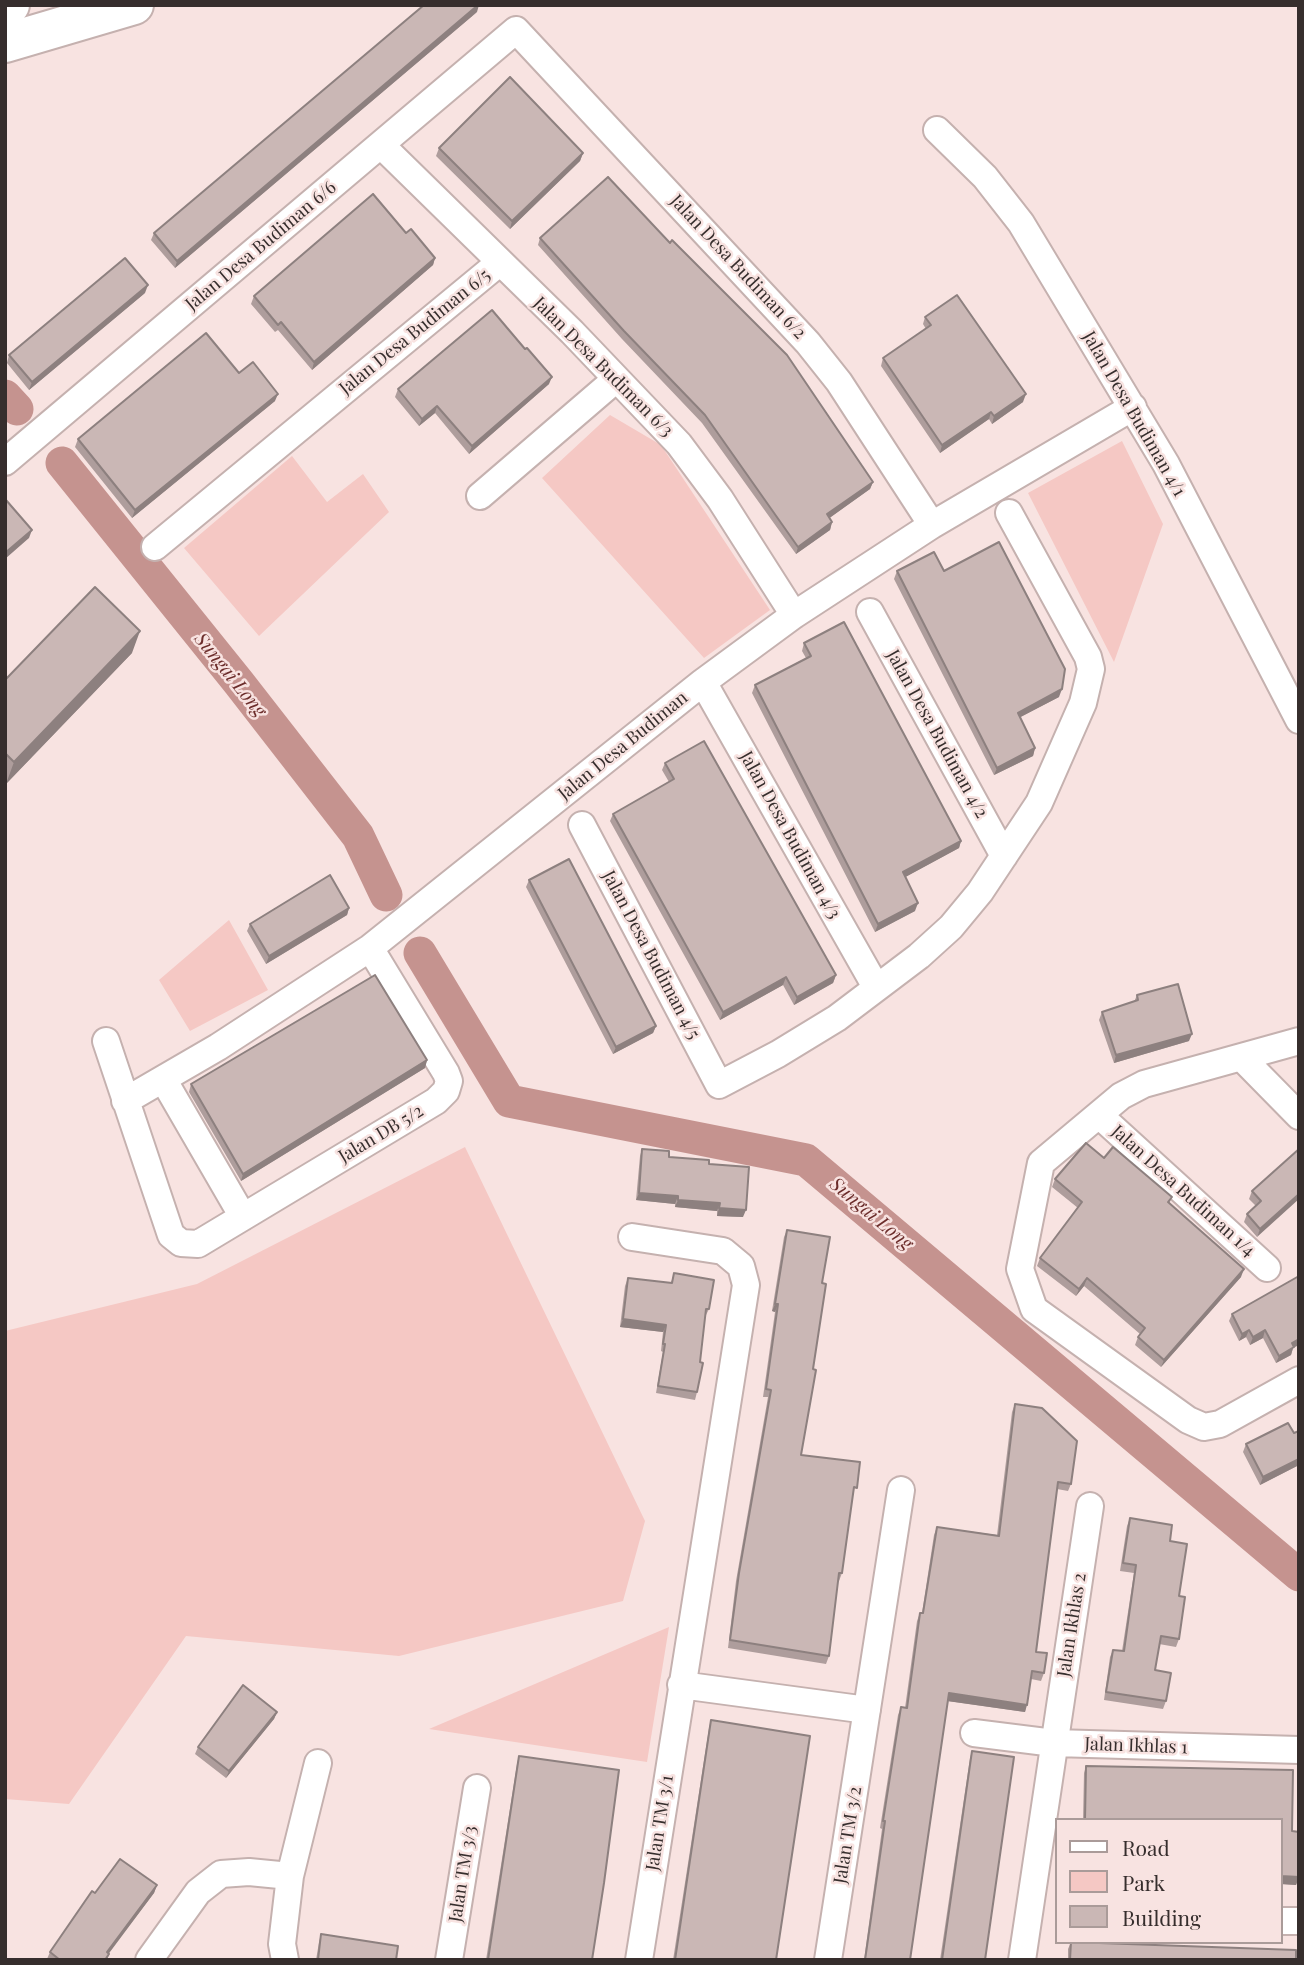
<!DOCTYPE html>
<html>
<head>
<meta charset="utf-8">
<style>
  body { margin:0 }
  #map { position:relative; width:1304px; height:1965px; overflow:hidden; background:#f8e3e1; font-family:"Playfair Display",serif }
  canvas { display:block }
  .frame { position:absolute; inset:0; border:7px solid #362e2d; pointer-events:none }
  .legend { position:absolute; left:1055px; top:1818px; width:228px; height:126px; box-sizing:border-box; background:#f8e3e1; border:2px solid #aa9b99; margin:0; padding:9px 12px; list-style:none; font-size:21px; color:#362e2d }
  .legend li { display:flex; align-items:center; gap:14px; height:35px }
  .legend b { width:35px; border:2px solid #aa9b99 }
</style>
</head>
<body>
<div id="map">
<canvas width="1304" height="1965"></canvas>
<div class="frame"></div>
<ul class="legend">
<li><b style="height:9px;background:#fff"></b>Road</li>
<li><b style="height:19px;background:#f5c8c4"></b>Park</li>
<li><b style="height:19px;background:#cab7b5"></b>Building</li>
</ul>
</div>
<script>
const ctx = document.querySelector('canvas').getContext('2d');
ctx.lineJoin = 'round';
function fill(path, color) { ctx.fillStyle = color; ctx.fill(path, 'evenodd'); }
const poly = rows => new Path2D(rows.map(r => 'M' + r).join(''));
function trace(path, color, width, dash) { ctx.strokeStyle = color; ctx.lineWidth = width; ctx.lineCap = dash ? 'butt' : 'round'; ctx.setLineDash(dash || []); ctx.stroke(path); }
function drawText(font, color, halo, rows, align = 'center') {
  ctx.font = font + ' "Playfair Display",serif'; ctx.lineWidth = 5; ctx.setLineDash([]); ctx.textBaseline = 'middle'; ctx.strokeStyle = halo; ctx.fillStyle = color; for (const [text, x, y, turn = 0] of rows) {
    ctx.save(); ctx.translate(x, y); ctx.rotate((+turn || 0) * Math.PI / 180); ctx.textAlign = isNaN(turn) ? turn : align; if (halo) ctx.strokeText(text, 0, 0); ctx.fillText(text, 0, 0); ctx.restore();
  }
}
fill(poly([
  [610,415,661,445,770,610,704,658,542,478],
  [1122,441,1163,524,1114,662,1028,493],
  [292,456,327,502,363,474,389,512,259,636,184,548],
  [229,920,268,990,190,1031,159,980],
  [465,1147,645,1521,623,1601,399,1656,186,1636,69,1804,5,1799,5,1331,197,1284],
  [669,1627,647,1762,429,1729]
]), '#f5c8c4');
trace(poly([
  [5,396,17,409],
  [62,463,239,683,358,836,386,895],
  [420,953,509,1101,806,1160,1299,1575]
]), '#c5938f', 33);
const minor = poly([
  [937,130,985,177,1021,223,1166,464,1299,720],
  [381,145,572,332,679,444,720,499,794,615],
  [5,462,516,30,808,343,839,382,932,525],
  [480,496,615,380],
  [155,547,499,263],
  [870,612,1004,856],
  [703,682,876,987],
  [582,825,719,1085,778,1054,837,1018,919,956,951,927,980,892,1039,803,1083,703,1091,669,1088,657,1009,513],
  [106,1041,171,1235,181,1243,198,1244,436,1101,446,1091,449,1081,446,1073,370,948],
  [1299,1041,1144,1084,1121,1096,1041,1163,1020,1269,1034,1309,1188,1420,1204,1427,1220,1424,1299,1380],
  [1242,1058,1299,1116],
  [163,1079,243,1217],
  [125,1101,218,1047,370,948,703,682,794,615,932,525,1133,407],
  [1099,1115,1267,1268],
  [632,1237,723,1251,741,1266,746,1285,639,1960],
  [681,1685,867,1710],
  [974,1733,1054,1743,1299,1750],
  [1281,1921,1299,1921],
  [149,1960,198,1892,221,1874,249,1872,290,1876],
  [285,1960,282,1944,290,1876,318,1763],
  [449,1960,477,1788],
  [828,1960,901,1490],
  [1022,1960,1090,1506]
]);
const highway = poly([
  [5,7,10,5],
  [5,43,134,5]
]);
trace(minor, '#c5b1af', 30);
trace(highway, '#c5b1af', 42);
trace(minor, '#fff', 26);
trace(highway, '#fff', 38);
fill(poly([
  [477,12,175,268,151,240,154,233],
  [439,148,583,153,580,161,510,229,436,156],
  [406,233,435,258,433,265,312,370,278,330,275,332,251,304,254,296],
  [540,238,873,482,870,489,829,518,832,522,830,530,796,554,702,423,622,339,538,245],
  [145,293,29,390,7,363,9,355],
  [925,317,1023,402,992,424,989,419,940,453,881,366,883,358,926,329,923,324],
  [239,373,275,401,132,518,75,447,78,439],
  [549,384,469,454,435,413,419,426,395,397,398,389],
  [897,571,944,571,1059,697,1020,717,1035,748,1033,756,994,775,894,579],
  [804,643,961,841,959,848,905,877,915,911,875,932,752,693,755,685,806,658,802,651],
  [132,653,6,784,5,783,5,680],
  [665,763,836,975,833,983,794,1005,783,985,720,1020,610,821,613,814,669,782,662,770],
  [529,880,656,1026,653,1033,613,1054,526,887],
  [349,908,347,915,266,964,247,931,250,924],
  [1137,995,1189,1041,1114,1063,1099,1020,1102,1012,1134,1002],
  [427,1060,425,1068,241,1181,189,1092,191,1084],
  [642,1149,669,1157,709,1164,743,1217,717,1216,717,1211,675,1207,675,1204,636,1200,640,1156],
  [1299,1149,1257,1237,1244,1222,1247,1214,1256,1206,1249,1199,1252,1191],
  [1104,1158,1172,1197,1169,1204,1241,1277,1161,1367,1135,1345,1138,1337,1140,1334,1084,1286,1076,1296,1037,1266,1040,1258,1078,1208,1052,1187,1055,1179],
  [787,1230,822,1283,801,1455,854,1495,853,1495,842,1573,839,1581,838,1581,829,1656,826,1664,728,1648,736,1581,768,1397,763,1397,775,1312,772,1311,784,1237],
  [674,1273,709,1309,705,1317,700,1362,697,1392,695,1400,656,1393,663,1352,661,1351,663,1332,620,1327,625,1286,628,1278,671,1283],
  [1299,1276,1293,1348,1291,1355,1276,1363,1263,1338,1250,1345,1246,1337,1239,1341,1229,1321,1232,1314],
  [1015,1404,1071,1484,1068,1491,1057,1489,1036,1652,1044,1673,1041,1681,1031,1679,1025,1712,948,1701,910,1960,864,1960,882,1829,880,1828,898,1715,901,1707,905,1708,917,1621,920,1613,922,1613,934,1535,937,1527,997,1535,1012,1412],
  [1299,1431,1299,1465,1260,1485,1243,1452,1246,1444,1294,1433],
  [1130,1518,1170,1541,1179,1596,1179,1639,1176,1647,1159,1644,1155,1670,1166,1701,1163,1709,1104,1700,1110,1657,1113,1650,1122,1651,1134,1573,1120,1571,1127,1526],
  [277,1712,274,1719,226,1778,195,1754,198,1747],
  [711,1720,776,1960,673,1960,709,1728],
  [972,1751,985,1960,940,1960,970,1758],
  [519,1756,592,1960,486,1960,517,1764],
  [1086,1766,1293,1770,1292,1831,1299,1832,1299,1877,1296,1885,1281,1884,1281,1820,1083,1820,1084,1773],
  [157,1885,154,1893,108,1953,109,1954,107,1960,47,1959,50,1952,95,1893],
  [321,1934,396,1960,316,1960,319,1942],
  [1071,1942,1296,1960,1068,1960,1068,1949]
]), '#ae9d9c');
fill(poly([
  [478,5,479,5,477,12,175,268,177,261],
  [583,153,580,161,510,229,512,221],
  [435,258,433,265,312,370,314,362],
  [148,285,145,293,29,390,32,382],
  [552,377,549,384,469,454,472,446],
  [278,394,275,401,132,518,135,510],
  [1026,394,1023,402,992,424,994,416],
  [437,406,435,413,419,426,422,419],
  [991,412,989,419,940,453,942,445],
  [873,482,870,489,824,522,827,514],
  [832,522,830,530,796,554,798,547],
  [32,530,29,538,5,559,5,553],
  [140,631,132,653,6,784,14,762],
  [1062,689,1059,697,1015,720,1018,713],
  [1035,748,1033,756,994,775,997,768],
  [961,841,959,848,900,880,903,872],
  [918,903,915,911,875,932,878,924],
  [349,908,347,915,266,964,269,956],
  [836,975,833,983,794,1005,797,997],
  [786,977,783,985,720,1020,723,1012],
  [656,1026,653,1033,613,1054,616,1047],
  [1192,1034,1189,1041,1114,1063,1116,1055],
  [427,1060,425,1068,241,1181,243,1174],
  [639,1193,678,1196,675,1204,636,1200],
  [1299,1194,1299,1199,1257,1237,1260,1229],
  [678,1200,720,1203,717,1211,675,1207],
  [719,1208,746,1210,743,1217,717,1216],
  [1244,1269,1241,1277,1161,1367,1164,1360],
  [1087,1278,1084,1286,1076,1296,1079,1289],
  [775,1304,778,1304,775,1312,772,1311],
  [623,1319,666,1325,663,1332,620,1327],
  [1249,1330,1246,1337,1239,1341,1242,1334],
  [1265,1330,1263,1338,1250,1345,1253,1337],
  [1299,1339,1299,1345,1293,1348,1291,1355,1276,1363,1279,1356,1292,1343],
  [1299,1459,1299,1465,1260,1485,1263,1477],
  [949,1693,1027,1705,1025,1712,947,1701],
  [277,1712,274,1719,226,1778,229,1771],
  [1281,1876,1299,1877,1296,1885,1281,1884],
  [157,1885,154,1893,104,1960,107,1952]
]), '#8d807f');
const building = poly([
  [424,5,478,5,177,261,154,233,424,5],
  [510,77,583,153,512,221,439,148,510,77],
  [608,177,670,243,672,240,787,355,873,482,827,514,832,522,798,547,705,415,624,331,540,238,608,177],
  [373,194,406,233,411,229,435,258,314,362,281,322,278,325,254,296,373,194],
  [125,258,148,285,32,382,9,355,125,258],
  [957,295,1026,394,994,416,991,412,942,445,883,358,931,325,925,317,957,295],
  [492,310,525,349,527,348,552,377,472,446,437,406,422,419,398,389,492,310],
  [206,333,239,373,253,362,278,394,135,510,78,439,206,333],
  [5,500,6,500,32,530,5,553,5,500],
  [999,542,1065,669,1062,689,1018,713,1035,748,997,768,897,571,934,552,944,571,999,542],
  [95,587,140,631,14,762,5,753,5,680,95,587],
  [844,622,961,841,903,872,918,903,878,924,755,685,811,656,804,643,844,622],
  [704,741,836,975,797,997,786,977,723,1012,613,814,674,779,665,763,704,741],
  [569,859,656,1026,616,1047,529,880,569,859],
  [330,875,349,908,269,956,250,924,330,875],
  [375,975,427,1060,243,1174,191,1084,375,975],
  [1178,984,1192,1034,1116,1055,1102,1012,1138,1000,1137,995,1178,984],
  [1086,1143,1104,1158,1113,1147,1172,1197,1168,1202,1244,1269,1164,1360,1138,1337,1145,1328,1087,1278,1079,1289,1040,1258,1082,1202,1055,1179,1086,1143],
  [642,1149,669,1151,669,1157,709,1160,709,1164,749,1167,746,1210,719,1208,720,1203,678,1200,678,1196,639,1193,642,1149],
  [1299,1149,1299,1194,1260,1229,1247,1214,1261,1201,1252,1191,1299,1149],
  [787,1230,830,1237,822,1283,826,1284,813,1369,816,1370,801,1455,860,1462,857,1488,854,1487,842,1573,839,1573,829,1656,730,1640,739,1573,771,1390,766,1389,778,1304,775,1304,787,1230],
  [674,1273,714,1280,709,1309,706,1309,700,1362,703,1363,697,1392,658,1386,665,1344,663,1344,666,1325,623,1319,628,1278,672,1283,674,1273],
  [1299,1276,1299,1339,1292,1343,1294,1347,1279,1356,1265,1330,1253,1337,1249,1330,1242,1334,1232,1314,1299,1276],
  [1015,1404,1042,1408,1077,1441,1071,1484,1058,1482,1036,1652,1047,1653,1044,1673,1032,1671,1027,1705,949,1693,910,1960,865,1960,885,1821,883,1821,901,1707,907,1708,920,1613,923,1613,937,1527,999,1536,1015,1404],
  [1288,1423,1294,1433,1299,1431,1299,1459,1263,1477,1246,1444,1288,1423],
  [1130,1518,1172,1525,1170,1541,1187,1544,1179,1596,1185,1597,1179,1639,1161,1636,1155,1670,1171,1673,1166,1701,1106,1692,1113,1650,1124,1651,1136,1565,1123,1563,1130,1518],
  [243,1685,277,1712,229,1771,198,1747,243,1685],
  [711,1720,810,1736,776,1960,675,1960,711,1720],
  [972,1751,1014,1757,985,1960,942,1960,972,1751],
  [519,1756,619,1770,604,1883,592,1960,488,1960,519,1756],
  [1086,1766,1293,1770,1292,1831,1299,1832,1299,1877,1281,1876,1281,1820,1085,1820,1086,1766],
  [120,1859,157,1885,107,1952,109,1954,105,1960,60,1960,50,1952,92,1891,95,1893,120,1859],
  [321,1934,398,1946,396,1960,318,1960,321,1934],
  [1071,1942,1296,1950,1296,1960,1070,1960,1071,1942]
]);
fill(building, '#cab7b5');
trace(building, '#8d807f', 2);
drawText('18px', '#362e2d', '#f8e3e1', [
  ["Jalan Desa Budiman 6/6",261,246,-40],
  ["Jalan Desa Budiman 6/2",738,267,47],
  ["Jalan Desa Budiman 6/5",415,332,-39],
  ["Jalan Desa Budiman 6/3",603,367,45],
  ["Jalan Desa Budiman 4/1",1134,414,60],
  ["Jalan Desa Budiman 4/2",937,734,61],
  ["Jalan Desa Budiman",623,746,-39],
  ["Jalan Desa Budiman 4/3",790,835,61],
  ["Jalan Desa Budiman 4/5",651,955,62],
  ["Jalan DB 5/2",381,1134,-31],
  ["Jalan Desa Budiman 1/4",1183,1191,42],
  ["Jalan Ikhlas 2",1072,1625,-81],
  ["Jalan Ikhlas 1",1136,1746,2],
  ["Jalan TM 3/1",660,1823,-81],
  ["Jalan TM 3/2",848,1835,-81],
  ["Jalan TM 3/3",463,1874,-81]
]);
drawText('italic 19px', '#6c2d2b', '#f8e3e1', [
  ["Sungai Long",230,675,51],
  ["Sungai Long",871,1214,40]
]);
</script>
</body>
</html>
